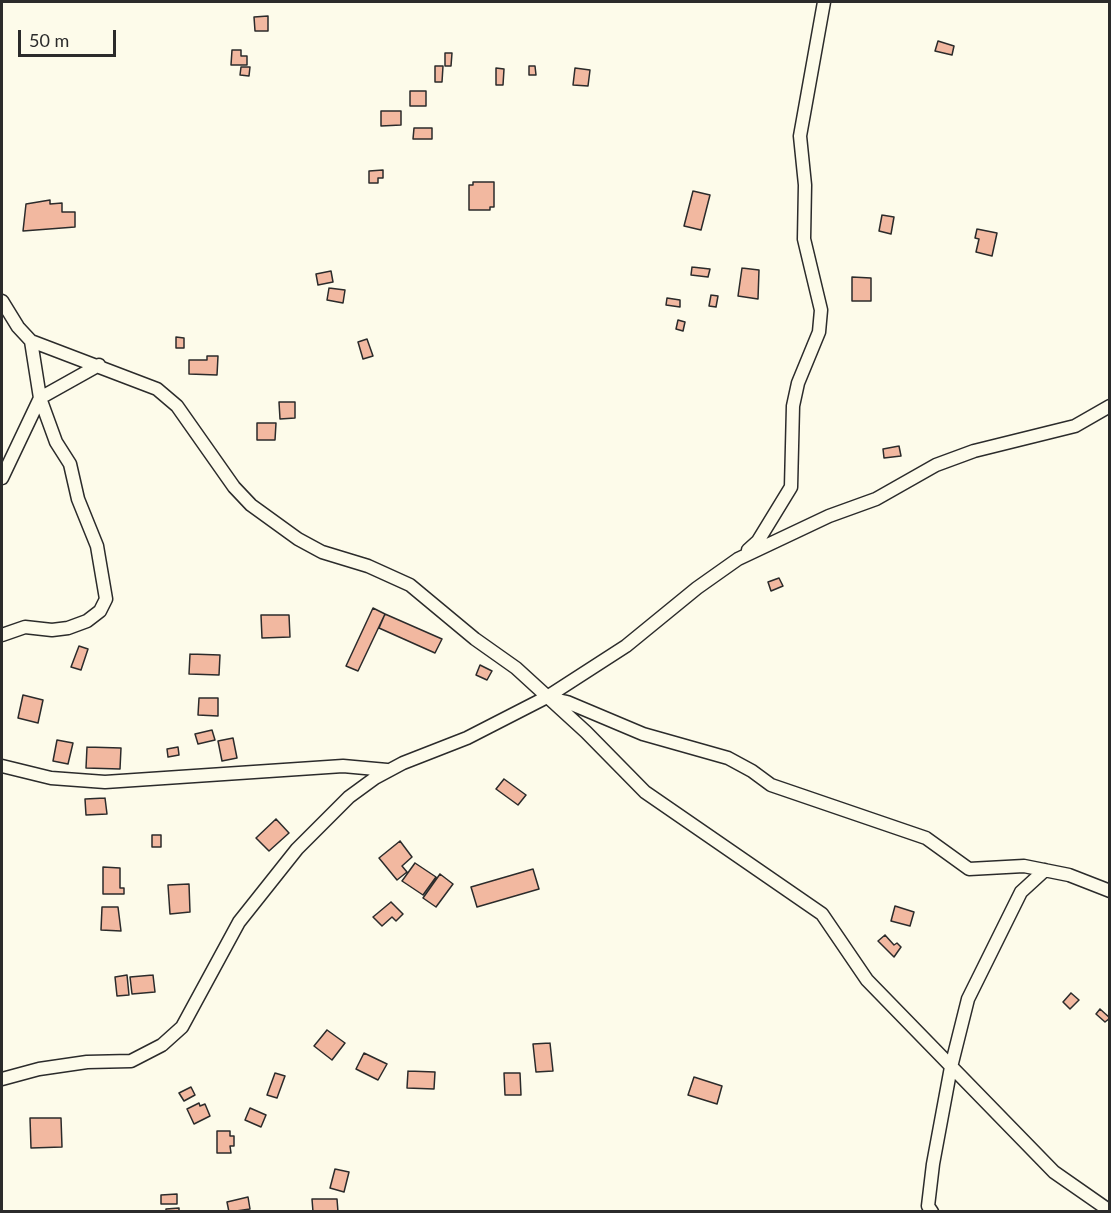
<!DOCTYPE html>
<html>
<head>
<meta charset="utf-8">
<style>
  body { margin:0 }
  #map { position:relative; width:1111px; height:1213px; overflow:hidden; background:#fdfbea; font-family:Lato,sans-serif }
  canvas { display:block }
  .frame { position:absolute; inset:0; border:3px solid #2b2b2b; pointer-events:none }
  .scale { position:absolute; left:18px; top:30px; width:98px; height:27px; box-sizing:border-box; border:3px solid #2b2b2b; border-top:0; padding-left:8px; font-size:18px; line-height:21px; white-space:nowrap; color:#2b2b2b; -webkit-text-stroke:4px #fdfbea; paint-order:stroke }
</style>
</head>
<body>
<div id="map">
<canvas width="1111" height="1213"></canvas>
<div class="frame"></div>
<div class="scale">50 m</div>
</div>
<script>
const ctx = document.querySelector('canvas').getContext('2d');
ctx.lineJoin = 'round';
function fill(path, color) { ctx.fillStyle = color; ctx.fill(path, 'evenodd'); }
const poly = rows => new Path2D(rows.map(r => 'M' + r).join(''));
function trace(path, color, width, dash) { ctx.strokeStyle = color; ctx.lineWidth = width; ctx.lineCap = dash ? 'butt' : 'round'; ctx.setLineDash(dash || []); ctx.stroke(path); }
const building = poly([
  [268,16,268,31,255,31,254,17,268,16],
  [938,41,954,46,952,55,935,51,938,41],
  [232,50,241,50,241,56,247,56,247,65,231,65,232,50],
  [445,53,452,53,451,66,445,66,445,53],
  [435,66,443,66,442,82,435,82,435,66],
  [529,66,535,66,536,75,529,75,529,66],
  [241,67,250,67,249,76,240,75,241,67],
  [496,68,504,69,503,85,496,85,496,68],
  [575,68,590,70,588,86,573,85,575,68],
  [410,91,426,91,426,106,410,106,410,91],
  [381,111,401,111,401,125,381,126,381,111],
  [414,128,432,128,432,139,413,139,414,128],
  [383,170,383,178,378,178,378,183,369,183,369,171,383,170],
  [473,182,494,182,494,207,490,207,490,210,469,210,469,185,473,185,473,182],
  [693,191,710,195,701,230,684,226,693,191],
  [50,200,50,204,62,203,62,212,75,212,75,227,23,231,26,204,50,200],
  [882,215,894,217,891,234,879,231,882,215],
  [977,229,997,233,992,256,976,252,979,239,975,238,977,229],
  [692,267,710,269,708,277,691,275,692,267],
  [742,268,759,270,758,299,738,296,742,268],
  [331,271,333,282,318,285,316,274,331,271],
  [852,277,871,278,871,301,852,301,852,277],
  [329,288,345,290,343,303,327,300,329,288],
  [711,295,718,296,716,307,709,306,711,295],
  [667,298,680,300,680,307,666,305,667,298],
  [678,320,685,322,683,331,676,329,678,320],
  [176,337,184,338,184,348,176,348,176,337],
  [367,339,373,356,363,359,358,342,367,339],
  [207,356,218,356,217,375,189,374,189,360,207,360,207,356],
  [279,402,295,402,295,418,280,419,279,402],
  [257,423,276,423,275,440,257,440,257,423],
  [899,446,901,456,884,458,883,449,899,446],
  [779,578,783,586,771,591,768,582,779,578],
  [373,608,385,614,358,671,346,666,373,608],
  [385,614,442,639,435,653,379,628,385,614],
  [261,615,289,615,290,637,262,638,261,615],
  [79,646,88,649,81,670,71,667,79,646],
  [190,654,220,655,219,675,189,674,190,654],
  [480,665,492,671,487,680,476,675,480,665],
  [23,695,43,700,38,723,18,718,23,695],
  [199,698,218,698,218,716,198,715,199,698],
  [212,730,215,740,198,744,195,734,212,730],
  [233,738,237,758,222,761,218,741,233,738],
  [57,740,73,743,68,764,53,761,57,740],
  [87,747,121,748,120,769,86,768,87,747],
  [178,747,179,755,168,757,167,749,178,747],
  [504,779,526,795,518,805,496,789,504,779],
  [105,798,107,814,86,815,85,799,105,798],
  [276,819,289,833,269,851,256,838,276,819],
  [152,835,161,835,161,847,152,847,152,835],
  [400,841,412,857,402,866,407,872,397,880,379,858,400,841],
  [415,863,436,877,423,895,402,881,415,863],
  [103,867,120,868,120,888,124,888,124,894,103,894,103,867],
  [533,869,539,889,477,907,471,887,533,869],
  [440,874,453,884,436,907,423,898,440,874],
  [189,884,190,912,170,914,168,885,189,884],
  [391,902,403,914,396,921,392,917,382,926,373,917,391,902],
  [895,906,914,912,910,926,891,921,895,906],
  [102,907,118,907,121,931,101,930,102,907],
  [885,935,894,945,897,943,901,947,894,957,878,941,885,935],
  [127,975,129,995,117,996,115,977,127,975],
  [153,975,155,992,132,994,130,977,153,975],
  [1071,993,1079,1000,1070,1009,1063,1002,1071,993],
  [1100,1009,1110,1018,1105,1022,1096,1014,1100,1009],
  [327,1030,345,1043,332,1060,314,1046,327,1030],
  [550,1043,553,1071,536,1072,533,1044,550,1043],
  [364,1053,387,1064,378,1080,356,1069,364,1053],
  [408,1071,435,1072,434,1089,407,1088,408,1071],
  [275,1073,285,1076,277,1098,267,1095,275,1073],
  [504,1073,520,1073,521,1095,505,1095,504,1073],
  [694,1077,722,1086,717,1104,688,1095,694,1077],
  [191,1087,195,1095,184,1101,179,1093,191,1087],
  [199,1103,200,1106,205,1104,210,1116,194,1124,187,1109,199,1103],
  [250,1108,266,1115,261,1127,245,1120,250,1108],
  [30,1118,61,1118,62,1147,31,1148,30,1118],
  [217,1131,230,1131,230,1136,234,1136,234,1146,230,1146,231,1153,217,1153,217,1131],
  [335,1169,349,1172,344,1192,330,1188,335,1169],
  [177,1194,177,1204,161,1204,161,1195,177,1194],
  [248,1197,250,1209,229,1212,227,1202,248,1197],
  [312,1199,337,1199,338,1212,313,1212,312,1199],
  [179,1208,179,1212,166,1212,166,1209,179,1208]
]);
fill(building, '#f2b8a0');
trace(building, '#2b2b2b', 1.5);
const minor = poly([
  [2,301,18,327,31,341,157,389,177,406,234,487,251,505,298,539,322,552,368,566,410,585,475,639,516,668,586,732,645,792,822,914,867,980,1054,1172,1110,1211],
  [2,478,40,398,99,365],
  [748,550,758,541,791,487,793,406,798,383,819,332,821,310,804,239,805,185,800,136,824,2],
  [2,635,25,627,52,630,68,628,87,621,100,611,106,599,97,546,78,499,70,464,56,442,40,398,31,341],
  [549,698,567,702,643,734,728,758,752,771,771,785,926,838,969,869,1024,866,1069,875,1110,891],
  [2,766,51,778,105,782,343,766,387,770],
  [2,1079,39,1069,87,1062,131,1061,162,1045,182,1027,239,922,297,849,349,797,375,778,403,763,467,738,547,697,626,646,697,588,738,559,829,516,876,499,936,465,974,451,1075,426,1110,406],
  [932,1212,928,1206,933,1164,951,1067,968,999,1021,892,1045,870]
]);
trace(minor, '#2b2b2b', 15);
trace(minor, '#fdfbea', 12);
</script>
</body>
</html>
